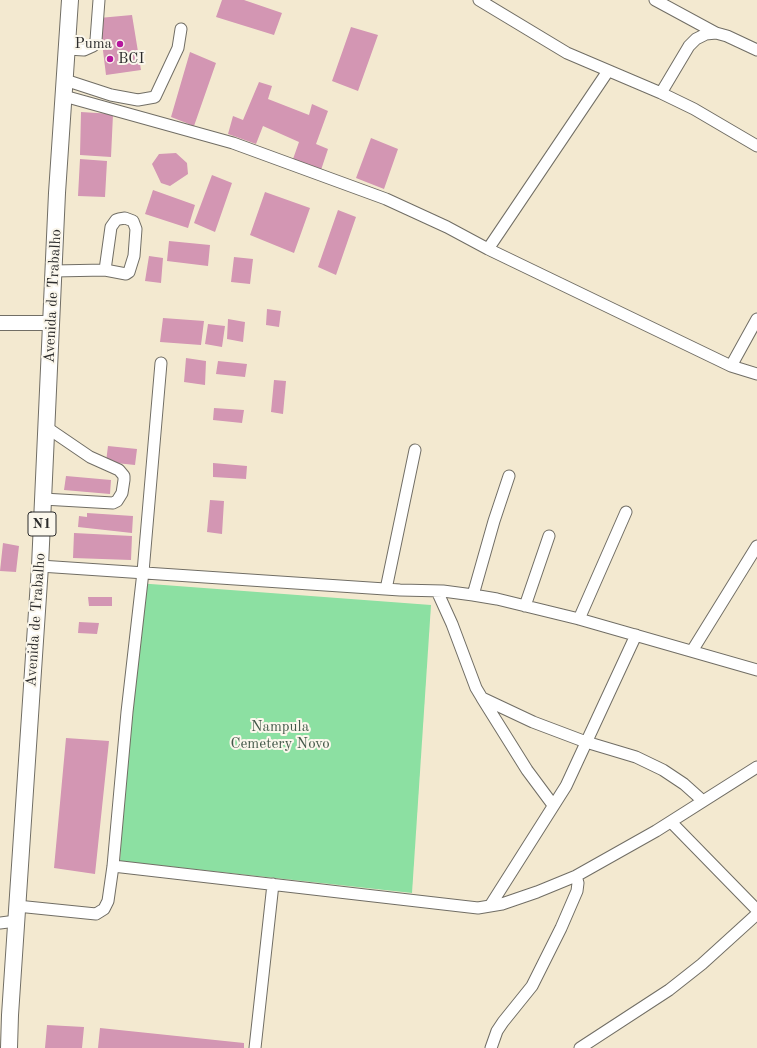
<!DOCTYPE html>
<html>
<head>
<meta charset="utf-8">
<style>
  body { margin:0 }
  canvas { display:block; background:#f3e9d0 }
</style>
</head>
<body>
<canvas width="757" height="1048"></canvas>
<script>
const ctx = document.querySelector('canvas').getContext('2d');
ctx.lineJoin = 'round';
function fill(path, color) { ctx.fillStyle = color; ctx.fill(path, 'evenodd'); }
const poly = rows => new Path2D(rows.map(r => 'M' + r).join(''));
function trace(path, color, width, dash) { ctx.strokeStyle = color; ctx.lineWidth = width; ctx.lineCap = dash ? 'butt' : 'round'; ctx.setLineDash(dash || []); ctx.stroke(path); }
function drawText(font, color, halo, rows, align = 'center') {
  ctx.font = font + ' "Old Standard TT",serif'; ctx.lineWidth = 4; ctx.setLineDash([]); ctx.textBaseline = 'middle'; ctx.strokeStyle = halo; ctx.fillStyle = color; for (const [text, x, y, turn = 0] of rows) {
    ctx.save(); ctx.translate(x, y); ctx.rotate((+turn || 0) * Math.PI / 180); ctx.textAlign = isNaN(turn) ? turn : align; if (halo) ctx.strokeText(text, 0, 0); ctx.fillText(text, 0, 0); ctx.restore();
  }
}
fill(poly([
  [137,583,431,605,412,893,120,861]
]), '#8ce0a2');
fill(poly([
  [222,0,244,0,282,13,274,35,216,17],
  [132,15,141,70,106,75,99,18],
  [351,27,378,35,358,91,332,81],
  [190,52,216,63,194,126,171,117],
  [259,82,272,86,268,99,309,115,312,104,328,111,316,144,328,149,321,170,293,159,299,142,263,126,256,144,228,134,233,116,243,120],
  [81,112,113,114,111,157,80,155],
  [371,138,398,149,384,189,356,178],
  [176,153,187,163,188,174,170,186,161,183,152,164,159,154],
  [80,159,107,161,105,197,78,196],
  [212,175,232,183,215,232,194,223],
  [153,190,195,205,188,228,145,214],
  [265,192,310,208,294,253,250,235],
  [338,210,356,217,336,275,318,267],
  [169,241,210,245,208,266,167,261],
  [149,256,163,258,161,283,145,281],
  [234,257,253,259,250,284,231,282],
  [267,309,281,311,279,327,266,325],
  [163,318,204,321,201,345,160,342],
  [228,319,245,322,243,342,227,339],
  [208,324,225,326,222,347,205,344],
  [186,358,206,361,205,385,184,382],
  [218,361,247,364,245,377,216,374],
  [274,380,286,381,283,414,271,412],
  [214,408,244,410,242,423,213,420],
  [108,446,137,449,135,465,106,462],
  [213,463,247,466,246,479,213,477],
  [66,476,111,480,110,494,64,490],
  [210,500,224,501,222,534,207,532],
  [87,513,133,516,132,533,78,527,79,516,87,517],
  [74,533,132,536,131,560,73,558],
  [3,543,19,546,16,572,0,571],
  [88,597,112,597,112,606,89,606],
  [79,622,99,623,97,634,78,633],
  [66,738,109,741,95,874,54,868],
  [47,1025,84,1027,82,1048,45,1048],
  [100,1028,244,1043,244,1048,98,1048]
]), '#d396b3');
const minor = poly([
  [479,0,567,53,661,93,694,109,757,146],
  [655,0,716,33,727,36,757,50],
  [67,49,84,50,93,46,96,40,99,0],
  [65,80,111,95,138,100,155,97,178,48,181,29],
  [661,93,689,46,696,39,706,34,716,33],
  [64,96,233,143,386,199,447,227,488,249,731,366,757,374],
  [488,249,608,71],
  [54,271,105,270,126,274,129,272,134,256,136,229,133,221,125,218,119,219,116,220,111,227,105,270],
  [731,366,757,319],
  [43,499,113,503,117,501,122,493,124,480,124,476,119,470,90,457,46,427],
  [40,566,400,590,443,591,473,595,497,599,579,619,757,670],
  [386,589,415,450],
  [437,591,452,624,476,688,482,698,533,722,586,742,636,757,663,770,684,784,703,801],
  [473,595,494,521,509,476],
  [525,606,549,536],
  [579,619,626,512],
  [692,651,757,546],
  [482,698,527,770,553,805],
  [671,822,757,910],
  [113,866,478,908,502,904,537,892,576,876,656,831,757,767],
  [17,906,96,914,104,909,108,901,113,866,127,712,143,572,161,363],
  [490,906,566,786,636,635],
  [0,923,16,921],
  [255,1048,273,884],
  [491,1048,497,1031,503,1022,532,986,561,928,577,891,578,883,576,876],
  [580,1048,669,990,702,964,757,914]
]);
const major = poly([
  [0,323,52,323]
]);
const highway = poly([
  [9,1048,10,1015,40,566,57,193,70,0]
]);
trace(minor, '#716e65', 13);
trace(major, '#716e65', 16);
trace(highway, '#716e65', 18);
trace(minor, '#fff', 11);
trace(major, '#fff', 14);
trace(highway, '#fff', 16);
for (const [x, y, r, color] of [
  [120,44,4,"#b5179e"],
  [110,59,4,"#b5179e"]
]) { const dot = new Path2D(); dot.arc(x, y, r, 0, 2 * Math.PI); ctx.fillStyle = color; ctx.fill(dot); trace(dot, '#fbf7ec', 1.5); }
for (const [x, y, w] of [
  [42,524,28]
]) { const box = new Path2D(); box.roundRect(x - w / 2, y - 12, w, 24, 3); ctx.fillStyle = '#fbf7ec'; ctx.fill(box); trace(box, '#2b2b2b', 1); }
drawText('bold 14px', '#2b2b2b', null, [
  ["N1",42,524]
]);
drawText('15px', '#2b2b2b', '#fbf7ec', [
  ["Puma",112,44],
  ["BCI",118,59,"left"]
], 'right');
drawText('15px', '#2b2b2b', '#fbf7ec', [
  ["Avenida de Trabalho",53,296,-87],
  ["Avenida de Trabalho",36,620,-86]
]);
drawText('15px', '#435849', '#fbf7ec', [
  ["Nampula",280,727],
  ["Cemetery Novo",280,744]
]);
</script>
</body>
</html>
